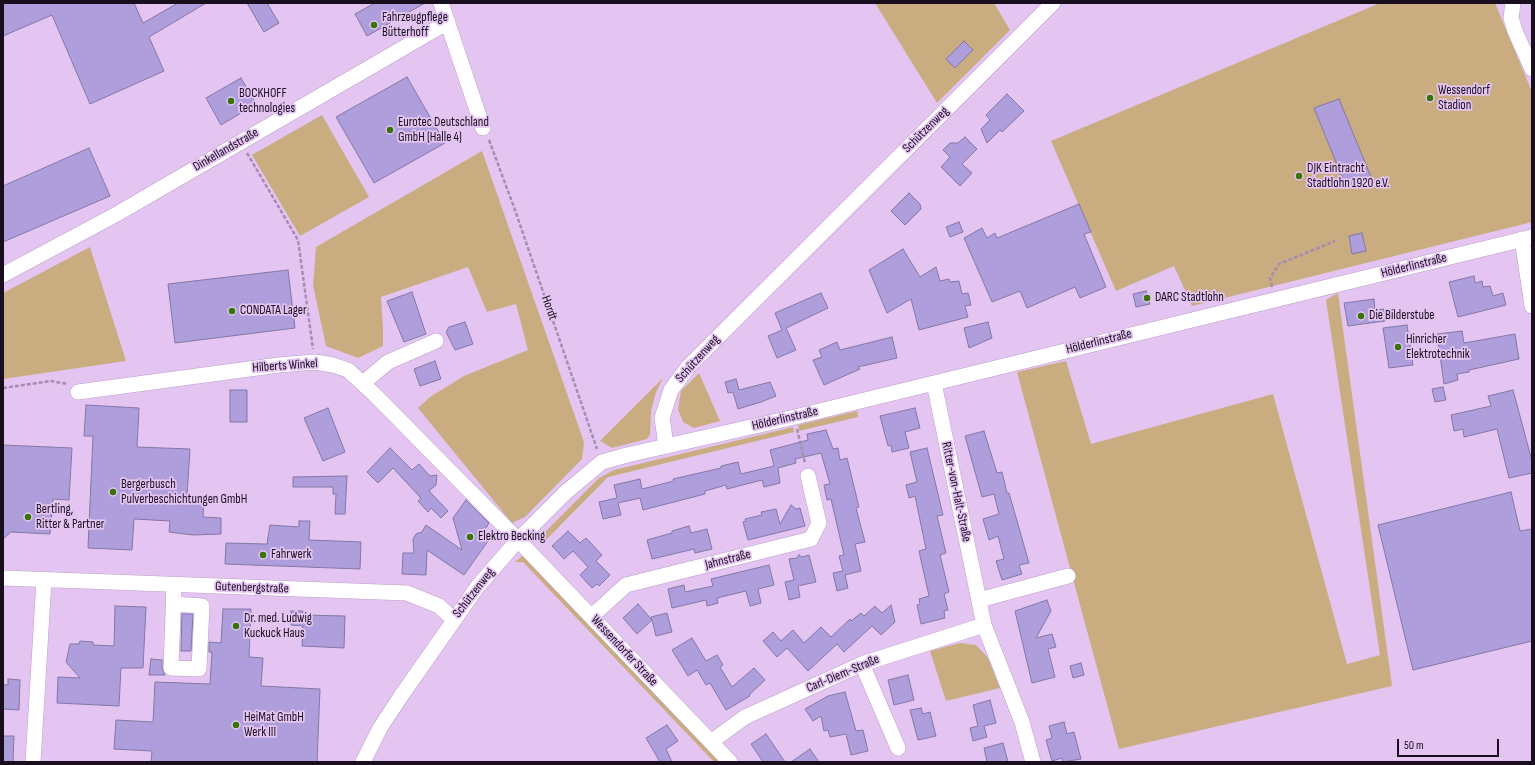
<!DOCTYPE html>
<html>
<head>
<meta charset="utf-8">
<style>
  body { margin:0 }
  #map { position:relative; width:1535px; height:765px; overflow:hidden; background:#e4c5f2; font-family:"Sofia Sans Condensed",sans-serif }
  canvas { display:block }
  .frame { position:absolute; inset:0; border:4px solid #190e1d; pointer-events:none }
  .scale { position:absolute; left:1397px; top:739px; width:102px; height:18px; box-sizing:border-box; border:2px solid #190e1d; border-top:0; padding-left:5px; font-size:12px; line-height:14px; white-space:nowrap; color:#190e1d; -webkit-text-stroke:3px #e4c5f2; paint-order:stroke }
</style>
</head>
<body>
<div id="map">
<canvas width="1535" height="765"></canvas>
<div class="frame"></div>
<div class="scale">50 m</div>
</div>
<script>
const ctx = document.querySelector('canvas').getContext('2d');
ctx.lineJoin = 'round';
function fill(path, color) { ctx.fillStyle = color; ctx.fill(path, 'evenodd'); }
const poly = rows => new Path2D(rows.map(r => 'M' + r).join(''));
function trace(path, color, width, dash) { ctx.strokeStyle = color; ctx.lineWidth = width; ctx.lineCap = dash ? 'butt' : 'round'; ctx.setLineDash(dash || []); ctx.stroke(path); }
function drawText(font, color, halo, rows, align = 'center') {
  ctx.font = font + ' "Sofia Sans Condensed",sans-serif'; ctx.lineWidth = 3.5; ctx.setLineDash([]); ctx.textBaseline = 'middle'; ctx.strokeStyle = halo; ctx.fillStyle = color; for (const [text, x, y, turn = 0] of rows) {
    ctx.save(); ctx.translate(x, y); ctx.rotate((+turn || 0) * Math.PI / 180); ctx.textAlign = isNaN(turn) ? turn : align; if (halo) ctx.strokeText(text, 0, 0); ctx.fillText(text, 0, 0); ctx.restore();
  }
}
fill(poly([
  [875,3,994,3,1010,30,937,103],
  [1380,3,1495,3,1532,92,1532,222,1192,306,1174,266,1116,291,1051,141],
  [322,115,369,197,300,236,252,155],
  [482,151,584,442,582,459,525,517,512,523,418,408,430,397,464,376,528,350,516,304,487,312,468,267,381,297,383,327,383,346,358,358,326,346,313,285,316,247],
  [90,247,126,361,3,379,3,293],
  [1338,293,1392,686,1119,749,1017,372,1066,361,1091,444,1273,394,1347,664,1340,666,1380,655,1326,300],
  [699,373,720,421,694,428,683,422,678,409,681,391],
  [663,378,656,392,651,411,650,435,647,439,612,448,600,441],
  [857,411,858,417,799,431,798,425],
  [793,427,794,432,608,477,541,545,540,537,599,478,614,470],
  [522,556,528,558,724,762,714,762,523,562,515,562],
  [960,643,976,645,988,658,1000,688,946,701,930,651]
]), '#caac81');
const building = poly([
  [3,3,134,3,143,23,178,3,206,3,149,37,164,71,90,104,52,15,3,36,3,3],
  [247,3,267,3,279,23,264,32,247,3],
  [375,3,425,3,367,36,355,14,375,3],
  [964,41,973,50,955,68,946,59,964,41],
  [407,77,445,143,374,183,336,117,407,77],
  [241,78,256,104,221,125,206,98,241,78],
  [1007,94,1024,111,1002,132,1000,130,987,143,981,129,990,120,986,115,1007,94],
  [1339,99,1371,177,1346,187,1314,108,1339,99],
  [965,137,977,149,962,164,972,173,960,186,941,167,950,157,943,150,950,143,958,143,965,137],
  [89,148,110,196,3,242,3,186,89,148],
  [909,193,920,204,921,209,905,225,891,211,909,193],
  [1079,204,1091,232,1084,234,1106,287,1080,298,1075,287,1027,308,1020,291,992,302,964,238,982,228,987,238,995,233,997,238,1079,204],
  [959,222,963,232,950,237,946,227,959,222],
  [1362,233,1366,251,1352,254,1349,236,1362,233],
  [903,249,920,277,936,267,940,281,949,279,950,282,959,281,962,294,968,293,971,305,965,306,968,317,919,330,911,299,887,313,869,270,903,249],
  [288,270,295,328,175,343,168,284,288,270],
  [1474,276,1475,283,1482,281,1483,287,1490,286,1493,296,1503,293,1506,305,1458,317,1449,282,1474,276],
  [1146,291,1150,304,1136,307,1133,294,1146,291],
  [412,292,426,334,404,342,387,301,412,292],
  [821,293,828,308,786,328,796,350,777,358,768,336,782,330,775,313,821,293],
  [1374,299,1375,310,1384,309,1385,321,1348,326,1344,303,1374,299],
  [465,322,473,344,455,350,446,332,449,327,465,322],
  [988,322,992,338,969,348,964,328,988,322],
  [1407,325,1413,365,1389,368,1383,328,1407,325],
  [1462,331,1464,343,1515,334,1519,359,1469,370,1469,372,1457,374,1458,380,1444,384,1437,334,1462,331],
  [892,337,897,358,858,367,860,369,824,385,813,360,822,357,819,350,837,342,840,350,892,337],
  [435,361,441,379,420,386,414,369,435,361],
  [736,379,739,390,770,382,776,396,761,402,738,409,733,392,728,393,725,382,736,379],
  [1443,387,1446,400,1435,402,1432,389,1443,387],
  [230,390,247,390,247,422,230,422,230,390],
  [1513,390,1532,461,1532,473,1509,478,1497,429,1464,437,1463,429,1454,431,1451,415,1491,406,1488,396,1513,390],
  [86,405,139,408,137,447,190,449,187,496,204,497,203,517,221,518,221,534,193,535,169,532,170,521,134,519,132,550,88,548,93,436,84,436,86,405],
  [328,408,345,452,323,461,304,418,328,408],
  [915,408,920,428,905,432,909,448,892,452,891,445,888,446,880,416,915,408],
  [826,430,833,449,838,448,840,460,847,458,859,507,856,508,865,542,855,544,861,571,845,575,848,588,837,591,833,573,843,571,839,556,844,555,831,499,827,500,824,485,830,484,821,453,795,459,796,463,778,468,780,483,764,487,762,480,727,489,726,485,705,491,705,494,643,510,640,498,618,503,621,515,603,519,599,502,617,498,614,485,640,479,642,489,674,481,673,479,721,468,721,466,738,462,741,474,774,466,770,450,808,440,807,434,826,430],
  [984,431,997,473,1002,472,1007,493,1009,493,1029,563,1019,565,1022,574,1002,580,996,561,1004,559,998,536,989,540,983,519,999,514,994,494,982,497,965,436,984,431],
  [3,445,72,448,69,500,53,499,50,534,11,532,3,539,3,445],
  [390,448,412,470,419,464,430,476,437,475,436,485,429,491,448,511,441,518,431,508,428,512,418,501,421,498,393,468,378,483,367,472,390,448],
  [927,448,943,515,937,516,946,553,940,555,949,592,944,594,948,610,944,611,945,618,921,624,917,605,920,604,919,599,929,596,919,551,926,549,915,496,909,498,906,485,917,482,910,452,927,448],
  [347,476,345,514,335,514,336,494,333,494,333,487,293,487,293,477,347,476],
  [1511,492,1520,531,1532,529,1532,641,1413,670,1378,525,1511,492],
  [466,500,489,523,481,536,488,541,464,575,427,550,426,575,402,574,403,553,414,553,413,539,416,534,422,532,426,525,462,550,453,518,466,500],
  [791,505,796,509,800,508,805,526,748,540,743,522,746,521,745,519,762,515,761,512,776,509,780,524,791,505],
  [299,521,310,521,309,540,361,542,360,569,225,564,226,543,267,544,270,525,299,527,299,521],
  [689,526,691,533,707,529,712,549,695,553,694,549,652,559,647,540,672,533,672,531,689,526],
  [568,531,580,543,586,538,602,555,596,561,610,575,599,586,597,584,592,588,580,575,588,567,573,551,564,559,552,546,568,531],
  [799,555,802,557,809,555,816,582,798,586,800,597,789,600,785,582,794,580,789,559,797,558,799,555],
  [769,565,774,585,758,589,761,603,750,606,746,591,717,598,718,603,707,606,706,600,672,608,668,589,684,585,685,592,713,586,711,579,769,565],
  [1047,600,1051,611,1036,638,1052,634,1056,647,1048,649,1055,677,1032,683,1015,611,1047,600],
  [638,604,652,620,651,617,667,613,672,632,656,636,652,620,637,634,623,618,638,604],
  [891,605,895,622,881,635,872,626,844,652,837,644,808,671,787,648,777,657,763,641,773,632,781,641,793,630,804,643,821,627,831,637,850,619,851,621,861,613,864,616,875,606,882,613,891,605],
  [115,606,146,607,143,668,121,668,119,706,57,703,58,677,80,678,66,662,70,644,79,644,80,641,93,642,93,645,114,646,115,606],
  [223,609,251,609,249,657,263,658,261,686,320,689,317,762,151,762,152,751,114,749,116,720,153,722,155,682,210,684,212,652,209,652,209,642,221,643,223,609],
  [291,611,303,611,303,615,345,616,344,648,302,646,303,626,291,625,291,611],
  [182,614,193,614,191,651,181,651,182,614],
  [692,638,706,661,717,655,723,665,720,667,732,687,754,668,765,680,749,695,750,696,726,710,710,683,706,685,697,670,688,676,672,650,692,638],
  [151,659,162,660,162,668,165,675,149,675,151,659],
  [1081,663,1084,675,1073,678,1070,666,1081,663],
  [908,675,914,700,894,705,888,680,908,675],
  [8,679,20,680,19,710,3,709,3,685,8,685,8,679],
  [845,692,856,731,863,730,868,751,851,755,846,734,830,737,828,730,824,731,821,716,813,721,805,709,828,696,845,692],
  [990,700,996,723,984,726,987,737,973,741,970,728,978,726,973,705,990,700],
  [921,708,923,714,930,712,936,736,918,740,910,710,921,708],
  [1064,722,1067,734,1074,732,1081,759,1063,762,1062,758,1052,761,1046,740,1052,738,1049,726,1064,722],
  [667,725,678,741,666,749,672,762,660,762,646,738,667,725],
  [766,734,785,762,763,762,751,744,766,734],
  [3,736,14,736,13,762,3,762,3,736],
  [1003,743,1008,762,987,762,984,748,1003,743],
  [810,749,819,762,791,762,810,749]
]);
fill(building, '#ae9edc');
trace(building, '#8377a5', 1);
const minor = poly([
  [441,3,483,128],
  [1513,3,1511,18,1515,31,1532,69],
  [1522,239,1532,306],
  [3,275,115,215,448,22],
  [363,383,388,362,436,341],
  [934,383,984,625,1022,722,1033,762],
  [78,392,279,365,315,362,333,365,348,370,374,394,518,540,730,762],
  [666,445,662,418,671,390,688,367,1053,3],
  [3,578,407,593,439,606,453,619],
  [979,600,1068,576],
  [174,604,202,606,199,669,171,668,174,585],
  [592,616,626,585,811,539,819,523,808,476],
  [862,664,898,748],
  [711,742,745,717,862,664,984,625],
  [33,762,44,580],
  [363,762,380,728,401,696,478,586,518,540,566,492,602,462,627,455,795,417,1532,237]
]);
trace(minor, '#bc9ec9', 16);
trace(poly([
  [489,140,515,210,597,449],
  [247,153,298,240,313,349],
  [1272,287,1270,278,1279,264,1335,241],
  [3,388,51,381,68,384],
  [797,429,805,463]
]), '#a68db0', 2.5, [4, 2]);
trace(minor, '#fff', 15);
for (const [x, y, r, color] of [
  [374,25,4,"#377308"],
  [1430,98,4,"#377308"],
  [231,101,4,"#377308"],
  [390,130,4,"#377308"],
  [1299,176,4,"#377308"],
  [1147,298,4,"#377308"],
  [232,311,4,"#377308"],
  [1361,316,4,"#377308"],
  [1398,347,4,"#377308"],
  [113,492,4,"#377308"],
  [28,517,4,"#377308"],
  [470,537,4,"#377308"],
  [263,555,4,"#377308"],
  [236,626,4,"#377308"],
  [236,725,4,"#377308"]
]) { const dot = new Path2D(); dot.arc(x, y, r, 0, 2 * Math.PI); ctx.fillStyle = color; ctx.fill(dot); trace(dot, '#e4c5f2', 1.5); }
drawText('13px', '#190e1d', '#e4c5f2', [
  ["Fahrzeugpflege",382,18],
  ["Bütterhoff",382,33],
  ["Wessendorf",1438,91],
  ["Stadion",1438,106],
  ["BOCKHOFF",239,94],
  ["technologies",239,109],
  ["Eurotec Deutschland",398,123],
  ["GmbH (Halle 4)",398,138],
  ["DJK Eintracht",1307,169],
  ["Stadtlohn 1920 e.V.",1307,184],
  ["DARC Stadtlohn",1155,298],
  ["CONDATA Lager",240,311],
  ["Die Bilderstube",1369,316],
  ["Hinricher",1406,340],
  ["Elektrotechnik",1406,355],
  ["Bergerbusch",121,485],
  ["Pulverbeschichtungen GmbH",121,500],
  ["Bertling,",36,510],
  ["Ritter & Partner",36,525],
  ["Elektro Becking",478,537],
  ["Fahrwerk",271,555],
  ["Dr. med. Ludwig",244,619],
  ["Kuckuck Haus",244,634],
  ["HeiMat GmbH",244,718],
  ["Werk III",244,733]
], 'left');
drawText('13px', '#190e1d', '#e4c5f2', [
  ["Schützenweg",926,130,-45],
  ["Dinkellandstraße",226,150,-30],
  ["Hölderlinstraße",1414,266,-14],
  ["Hordt",549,308,71],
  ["Hölderlinstraße",1099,342,-14],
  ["Schützenweg",698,359,-48],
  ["Hilberts Winkel",285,366,-4],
  ["Hölderlinstraße",785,419,-13],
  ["Ritter-von-Halt-Straße",956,492,78],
  ["Jahnstraße",728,560,-14],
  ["Gutenbergstraße",252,588,2],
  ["Schützenweg",474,593,-52],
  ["Wessendorfer Straße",624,651,47],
  ["Carl-Diem-Straße",843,674,-23]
]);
</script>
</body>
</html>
